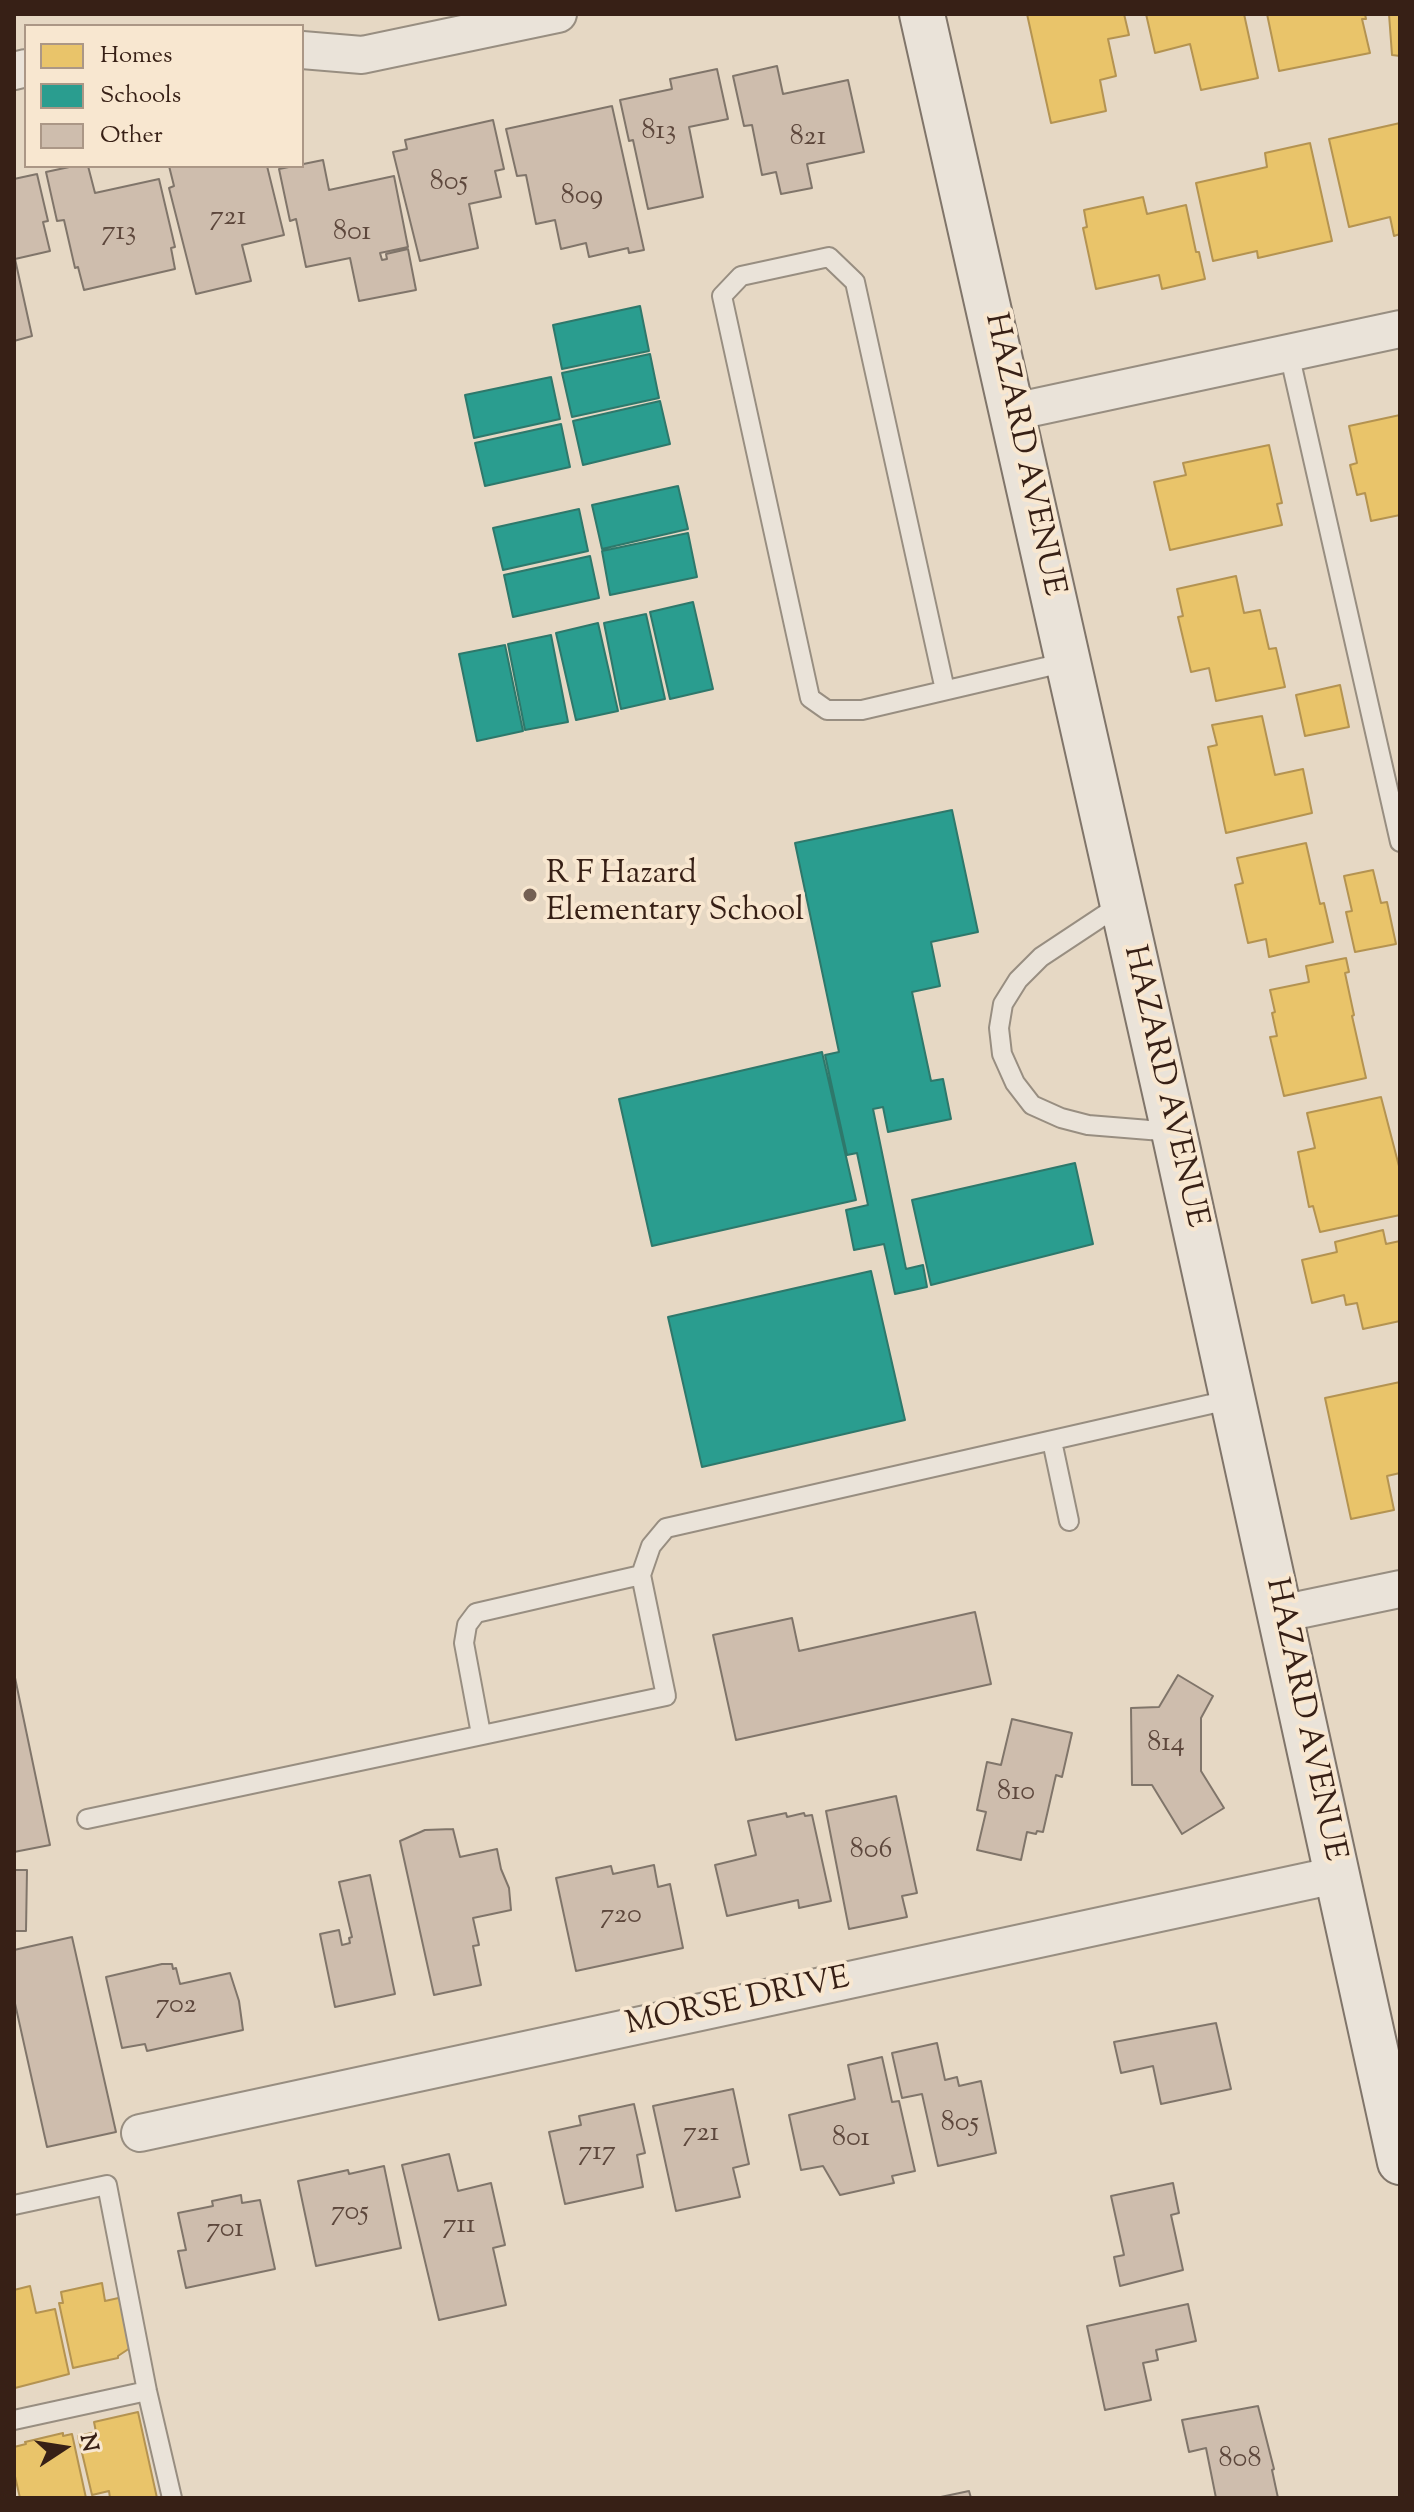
<!DOCTYPE html>
<html>
<head>
<meta charset="utf-8">
<style>
  body { margin:0 }
  #map { position:relative; width:1414px; height:2512px; overflow:hidden; background:#e6d8c4; font-family:"Sorts Mill Goudy",serif }
  canvas { display:block }
  .frame { position:absolute; inset:0; border:16px solid #372016; pointer-events:none }
  .legend { position:absolute; left:24px; top:24px; width:280px; height:144px; box-sizing:border-box; background:#f8e7d0; border:2px solid #ab9786; margin:0; padding:10px 14px; list-style:none; font-size:24px; color:#372016 }
  .legend li { display:flex; align-items:center; gap:16px; height:40px }
  .legend b { width:40px; border:2px solid #ab9786 }
  .north { position:absolute; left:24px; top:2408px; width:80px; height:80px; -webkit-text-stroke:6px #f8e7d0; paint-order:stroke; rotate:78deg; font-size:22px; font-weight:700; line-height:32px; text-align:center; color:#372016 }
  .north::after { content:''; display:block; margin:auto; width:28px; height:36px; background:#372016; clip-path:polygon(50% 0,100% 100%,50% 72%,0 100%) }
</style>
</head>
<body>
<div id="map">
<canvas width="1414" height="2512"></canvas>
<div class="frame"></div>
<ul class="legend">
<li><b style="height:22px;background:#e9c46a"></b>Homes</li>
<li><b style="height:22px;background:#2a9d8f"></b>Schools</li>
<li><b style="height:22px;background:#cebdad"></b>Other</li>
</ul>
<div class="north">N</div>
</div>
<script>
const ctx = document.querySelector('canvas').getContext('2d');
ctx.lineJoin = 'round';
function fill(path, color) { ctx.fillStyle = color; ctx.fill(path, 'evenodd'); }
const poly = rows => new Path2D(rows.map(r => 'M' + r).join(''));
function trace(path, color, width, dash) { ctx.strokeStyle = color; ctx.lineWidth = width; ctx.lineCap = dash ? 'butt' : 'round'; ctx.setLineDash(dash || []); ctx.stroke(path); }
function drawText(font, color, halo, rows, align = 'center') {
  ctx.font = font + ' "Sorts Mill Goudy",serif'; ctx.lineWidth = 8; ctx.setLineDash([]); ctx.textBaseline = 'middle'; ctx.strokeStyle = halo; ctx.fillStyle = color; for (const [text, x, y, turn = 0] of rows) {
    ctx.save(); ctx.translate(x, y); ctx.rotate((+turn || 0) * Math.PI / 180); ctx.textAlign = isNaN(turn) ? turn : align; if (halo) ctx.strokeText(text, 0, 0); ctx.fillText(text, 0, 0); ctx.restore();
  }
}
const homes = poly([
  [1027,14,1124,14,1129,35,1108,39,1116,76,1100,80,1106,111,1051,123,1027,14],
  [1146,14,1244,14,1258,78,1201,90,1190,44,1155,53,1146,14],
  [1267,14,1365,14,1366,19,1362,19,1370,53,1279,71,1267,14],
  [1389,14,1400,14,1400,56,1392,55,1389,14],
  [1400,123,1400,234,1394,236,1390,217,1349,227,1329,139,1400,123],
  [1310,143,1332,241,1258,258,1257,251,1213,261,1196,183,1267,167,1265,153,1310,143],
  [1143,197,1147,214,1186,205,1196,252,1199,252,1205,279,1162,289,1159,275,1096,289,1083,228,1087,227,1084,210,1143,197],
  [1400,415,1400,515,1371,521,1365,493,1357,495,1350,465,1357,463,1349,426,1400,415],
  [1269,445,1282,503,1277,504,1282,525,1170,550,1154,482,1186,475,1183,463,1269,445],
  [1236,576,1244,613,1260,610,1269,649,1276,648,1285,687,1216,701,1209,668,1191,672,1178,617,1183,616,1177,589,1236,576],
  [1340,685,1349,727,1305,736,1296,695,1340,685],
  [1262,716,1275,775,1303,769,1312,813,1226,833,1208,747,1217,745,1212,725,1262,716],
  [1306,843,1320,904,1324,903,1333,942,1269,957,1266,939,1248,943,1235,885,1243,883,1237,858,1306,843],
  [1373,870,1381,903,1387,902,1396,944,1355,952,1346,912,1352,911,1344,876,1373,870],
  [1346,958,1349,972,1345,973,1354,1015,1352,1016,1366,1078,1284,1096,1270,1037,1277,1036,1272,1013,1275,1012,1270,990,1309,982,1306,966,1346,958],
  [1381,1097,1400,1170,1400,1215,1320,1232,1313,1206,1309,1207,1298,1152,1315,1148,1307,1113,1381,1097],
  [1383,1230,1386,1244,1400,1241,1400,1321,1363,1329,1357,1303,1346,1305,1344,1295,1312,1303,1302,1260,1337,1252,1335,1242,1383,1230],
  [1400,1382,1400,1473,1387,1476,1394,1510,1351,1519,1325,1398,1400,1382],
  [102,2283,105,2301,123,2297,133,2346,118,2356,118,2358,73,2368,59,2303,63,2303,61,2292,102,2283],
  [30,2286,36,2313,55,2309,69,2374,15,2388,14,2290,30,2286],
  [138,2412,157,2498,110,2498,109,2491,92,2495,78,2436,96,2432,94,2422,138,2412],
  [63,2433,63,2436,72,2434,86,2498,20,2498,14,2472,14,2447,26,2444,25,2442,63,2433]
]);
fill(homes, '#e9c46a');
trace(homes, '#b49351', 2);
const schools = poly([
  [640,306,649,351,562,369,553,325,640,306],
  [650,354,659,398,572,417,562,373,650,354],
  [551,377,560,419,474,438,465,395,551,377],
  [660,401,670,444,583,465,573,421,660,401],
  [561,424,570,467,485,486,475,443,561,424],
  [678,486,688,529,602,549,592,505,678,486],
  [579,509,588,551,503,570,493,528,579,509],
  [688,533,697,577,610,595,602,551,688,533],
  [590,556,599,598,513,617,504,575,590,556],
  [693,602,713,689,670,699,650,612,693,602],
  [646,614,665,699,621,709,604,623,646,614],
  [598,623,618,711,576,720,556,633,598,623],
  [551,635,568,722,525,730,508,644,551,635],
  [505,645,523,731,477,741,459,654,505,645],
  [952,810,978,932,931,942,940,986,912,992,931,1081,943,1079,951,1119,888,1132,883,1107,873,1109,906,1269,923,1265,927,1287,895,1294,884,1244,854,1250,846,1210,868,1205,857,1153,847,1155,825,1055,839,1052,795,843,952,810],
  [822,1052,856,1200,652,1246,619,1099,822,1052],
  [1075,1163,1093,1244,931,1285,912,1200,1075,1163],
  [871,1271,905,1420,702,1467,668,1317,871,1271]
]);
fill(schools, '#2a9d8f');
trace(schools, '#2e786b', 2);
const building = poly([
  [777,66,783,94,848,80,864,152,807,164,812,188,781,194,776,172,762,175,752,125,744,126,733,76,777,66],
  [717,69,728,119,689,127,703,197,648,209,633,140,629,141,620,100,672,89,670,79,717,69],
  [612,106,644,250,629,253,628,248,589,257,586,243,561,249,555,220,536,224,526,175,517,176,506,129,612,106],
  [493,120,504,169,495,171,501,197,469,204,478,248,420,261,393,152,407,149,405,140,493,120],
  [323,160,329,190,394,176,408,247,380,253,382,260,387,259,386,254,408,249,416,290,359,301,350,258,306,267,296,219,290,221,279,169,323,160],
  [74,166,88,166,95,193,159,179,175,247,171,248,175,269,84,290,78,267,75,268,64,220,57,221,46,172,74,166],
  [169,166,267,166,284,235,242,245,251,281,196,294,169,188,174,186,169,166],
  [37,174,48,221,43,222,50,251,15,259,32,336,14,341,14,179,37,174],
  [975,1612,991,1684,736,1740,713,1635,792,1618,799,1651,975,1612],
  [14,1673,50,1845,14,1852,14,1673],
  [1178,1675,1213,1696,1201,1718,1201,1771,1224,1808,1182,1834,1152,1785,1132,1785,1131,1708,1159,1707,1178,1675],
  [1012,1719,1072,1733,1062,1777,1056,1775,1043,1832,1037,1831,1036,1834,1027,1832,1021,1860,977,1850,986,1812,977,1810,987,1762,1001,1765,1012,1719],
  [896,1796,917,1893,902,1896,907,1917,849,1929,826,1811,896,1796],
  [786,1813,787,1817,804,1813,805,1816,812,1815,831,1901,799,1908,798,1900,727,1916,715,1865,756,1855,748,1821,786,1813],
  [453,1829,460,1857,497,1849,501,1869,509,1888,511,1910,473,1918,479,1945,473,1946,481,1985,434,1995,400,1841,425,1830,453,1829],
  [654,1865,658,1887,670,1884,683,1948,576,1971,556,1878,611,1866,613,1874,654,1865],
  [14,1870,27,1870,26,1931,14,1931,14,1870],
  [370,1875,395,1994,335,2007,320,1934,339,1930,342,1945,350,1943,349,1938,352,1937,339,1882,370,1875],
  [72,1937,116,2132,47,2147,14,1999,14,1950,72,1937],
  [162,1964,172,1964,173,1969,176,1968,180,1984,230,1973,239,2001,243,2030,147,2051,145,2044,122,2048,106,1977,162,1964],
  [1216,2023,1231,2089,1161,2104,1153,2066,1121,2073,1114,2042,1216,2023],
  [937,2043,945,2080,957,2077,959,2086,981,2081,996,2153,938,2166,922,2094,902,2098,892,2053,937,2043],
  [882,2057,892,2102,899,2101,915,2171,892,2176,894,2183,840,2195,823,2166,801,2170,789,2115,855,2099,848,2065,882,2057],
  [733,2089,749,2164,733,2168,740,2197,676,2211,653,2106,733,2089],
  [634,2104,645,2153,637,2155,643,2187,565,2204,549,2132,581,2125,579,2116,634,2104],
  [449,2154,458,2191,491,2183,505,2245,493,2248,506,2305,439,2320,402,2165,449,2154],
  [384,2166,401,2248,316,2266,298,2181,348,2170,349,2174,384,2166],
  [1173,2183,1179,2213,1171,2215,1183,2270,1120,2286,1114,2257,1124,2255,1111,2196,1173,2183],
  [241,2195,242,2203,260,2200,275,2269,186,2288,178,2251,186,2250,178,2213,213,2206,212,2201,241,2195],
  [1188,2304,1196,2341,1156,2350,1158,2360,1143,2363,1151,2400,1105,2410,1087,2326,1188,2304],
  [1258,2406,1274,2469,1272,2470,1278,2498,1216,2498,1206,2448,1189,2452,1182,2420,1258,2406],
  [969,2491,971,2498,936,2498,969,2491]
]);
fill(building, '#cebdad');
trace(building, '#80756a', 2);
const lane = poly([
  [1289,353,1400,842],
  [945,690,855,282,829,257,741,276,722,296,810,698,827,710,862,710,1067,662],
  [1121,904,1041,957,1018,980,1003,1004,999,1028,1002,1054,1015,1083,1032,1105,1061,1118,1088,1125,1174,1132],
  [1052,1441,1069,1521],
  [481,1734,464,1643,467,1625,476,1613,641,1575],
  [87,1819,666,1696,641,1575,651,1546,666,1528,1233,1399],
  [14,2205,107,2185,147,2391,172,2498],
  [14,2420,147,2391]
]);
const street = poly([
  [302,50,362,55,558,14],
  [14,71,26,68],
  [1013,412,1400,329],
  [1280,1614,1400,1589],
  [140,2133,1336,1875]
]);
const secondary = poly([
  [922,14,1174,1132,1400,2162]
]);
trace(lane, '#988e81', 22);
trace(street, '#988e81', 40);
trace(secondary, '#80756a', 48);
trace(lane, '#eae3d9', 18);
trace(street, '#eae3d9', 36);
trace(secondary, '#eae3d9', 44);
for (const [x, y, r, color] of [
  [530,895,8,"#746053"]
]) { const dot = new Path2D(); dot.arc(x, y, r, 0, 2 * Math.PI); ctx.fillStyle = color; ctx.fill(dot); trace(dot, '#f8e7d0', 3); }
drawText('28px', '#5d473c', null, [
  ["813",659,133],
  ["821",808,139],
  ["805",449,184],
  ["809",582,198],
  ["721",228,219],
  ["713",119,234],
  ["801",352,234],
  ["814",1166,1745],
  ["810",1016,1794],
  ["806",871,1852],
  ["720",621,1917],
  ["702",176,2007],
  ["805",960,2125],
  ["721",701,2135],
  ["801",851,2140],
  ["717",597,2154],
  ["705",350,2214],
  ["711",459,2227],
  ["701",225,2231],
  ["808",1240,2461]
]);
drawText('32px', '#372016', '#f8e7d0', [
  ["HAZARD AVENUE",1022,455,78],
  ["HAZARD AVENUE",1163,1087,77],
  ["HAZARD AVENUE",1303,1720,78],
  ["MORSE DRIVE",738,2004,-12]
]);
drawText('32px', '#372016', '#f8e7d0', [
  ["R F Hazard",546,877],
  ["Elementary School",546,914]
], 'left');
</script>
</body>
</html>
